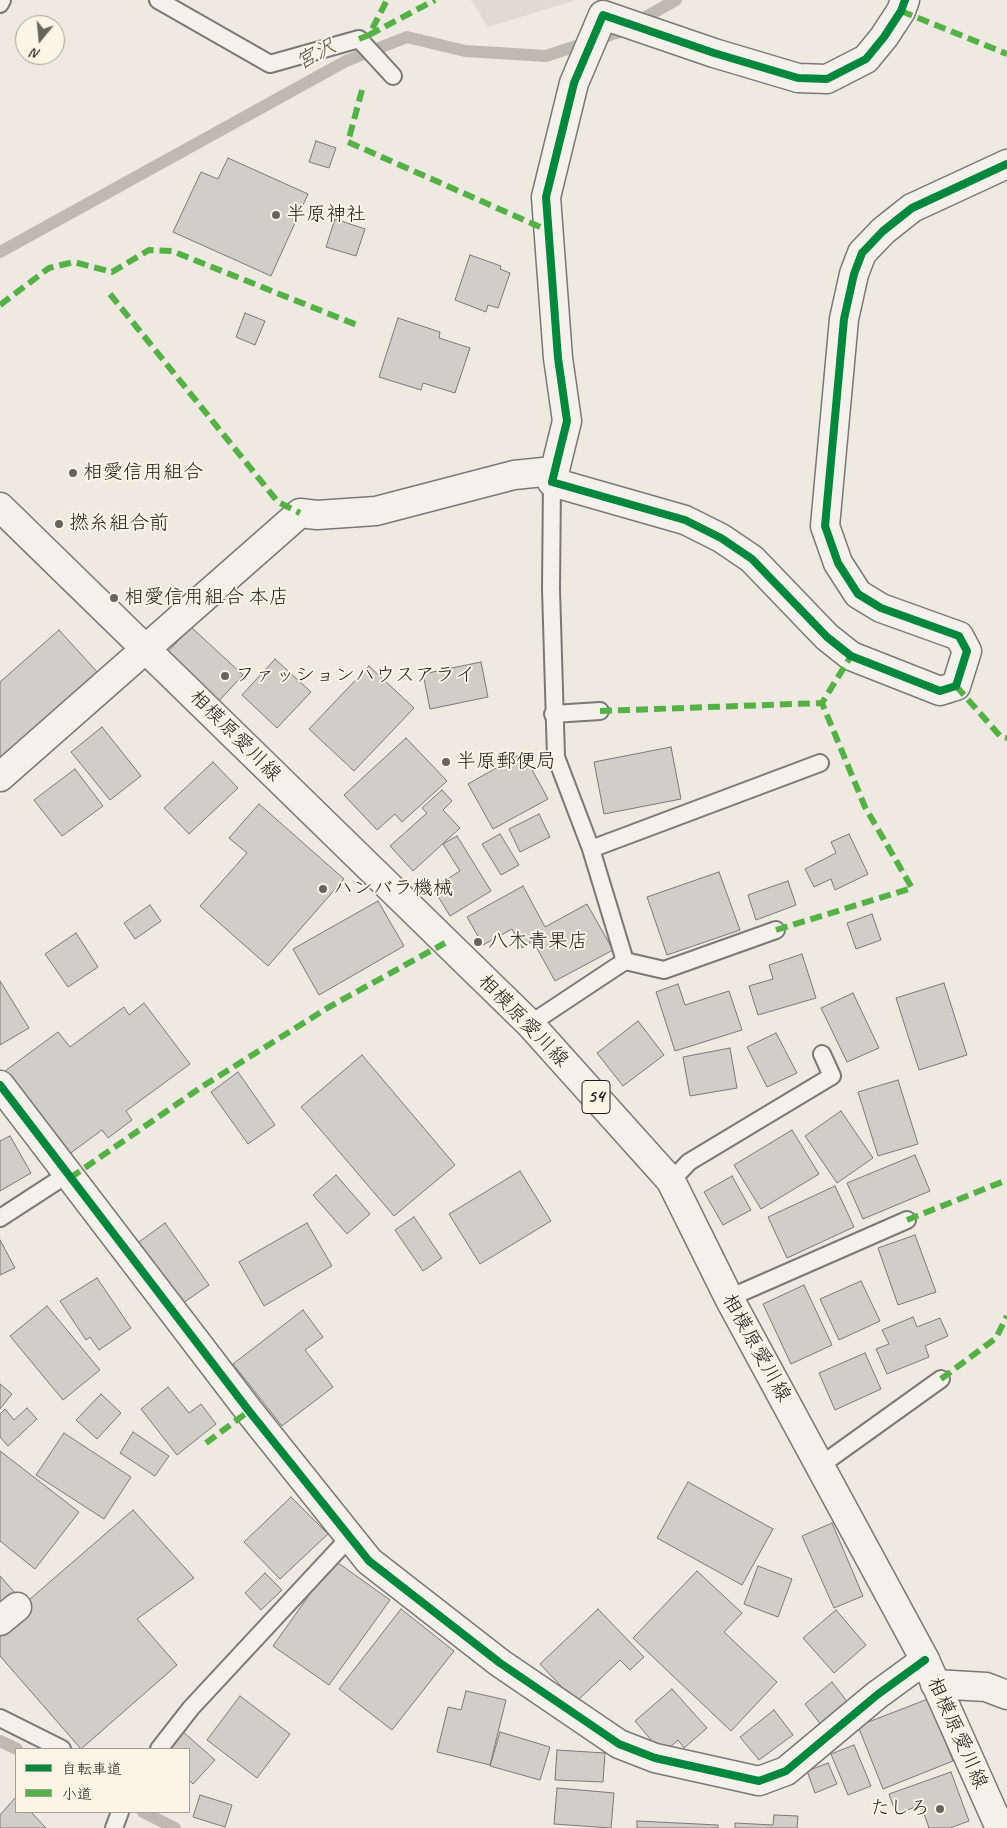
<!DOCTYPE html>
<html>
<head>
<meta charset="utf-8">
<style>
  body { margin:0 }
  #map { position:relative; width:1007px; height:1828px; overflow:hidden; background:#eeeae2; font-family:Caveat,"Klee One",sans-serif }
  canvas { display:block }
  .legend { position:absolute; left:15px; top:1748px; width:175px; height:65px; box-sizing:border-box; background:#fcf5e5; border:1px solid #a29e95; margin:0; padding:6px 9px; list-style:none; font-size:15px; color:#1c1c1c }
  .legend li { display:flex; align-items:center; gap:10px; height:25px }
  .legend b { width:25px; border:1px solid #a29e95 }
  .north { position:absolute; left:15px; top:15px; width:50px; height:50px; box-sizing:border-box; background:#fcf5e5; border:1px solid #a29e95; border-radius:50%; rotate:197deg; font-size:14px; font-weight:700; line-height:20px; text-align:center; color:#1c1c1c }
  .north::after { content:''; display:block; margin:auto; width:18px; height:22px; background:#666461; clip-path:polygon(50% 0,100% 100%,50% 72%,0 100%) }
</style>
</head>
<body>
<div id="map">
<canvas width="1007" height="1828"></canvas>
<ul class="legend">
<li><b style="height:6px;background:#00873e"></b>自転車道</li>
<li><b style="height:6px;background:#55b145"></b>小道</li>
</ul>
<div class="north">N</div>
</div>
<script>
const ctx = document.querySelector('canvas').getContext('2d');
ctx.lineJoin = 'round';
function fill(path, color) { ctx.fillStyle = color; ctx.fill(path, 'evenodd'); }
const poly = rows => new Path2D(rows.map(r => 'M' + r).join(''));
function trace(path, color, width, dash) { ctx.strokeStyle = color; ctx.lineWidth = width; ctx.lineCap = dash ? 'butt' : 'round'; ctx.setLineDash(dash || []); ctx.stroke(path); }
function drawText(font, color, halo, rows, align = 'center') {
  ctx.font = font + ' Caveat,"Klee One",sans-serif'; ctx.lineWidth = 4; ctx.setLineDash([]); ctx.textBaseline = 'middle'; ctx.strokeStyle = halo; ctx.fillStyle = color; for (const [text, x, y, turn = 0] of rows) {
    ctx.save(); ctx.translate(x, y); ctx.rotate((+turn || 0) * Math.PI / 180); ctx.textAlign = isNaN(turn) ? turn : align; if (halo) ctx.strokeText(text, 0, 0); ctx.fillText(text, 0, 0); ctx.restore();
  }
}
fill(poly([
  [471,0,576,0,488,27]
]), '#dfdbd0');
trace(poly([
  [0,252,346,61,407,37,465,51,546,56,619,32,676,0],
  [0,1741,17,1749],
  [143,1812,175,1828]
]), '#bebab0', 12);
const building = poly([
  [316,141,336,148,329,168,309,162,316,141],
  [228,158,308,194,271,276,173,232,201,172,218,179,228,158],
  [335,219,365,229,356,256,326,247,335,219],
  [470,255,501,266,500,269,510,273,498,308,488,305,486,312,455,300,470,255],
  [245,313,265,321,255,345,236,337,245,313],
  [398,318,440,332,439,338,470,348,455,393,423,383,421,390,379,377,398,318],
  [191,627,243,675,215,705,163,657,191,627],
  [59,630,99,674,0,762,0,682,59,630],
  [275,659,311,692,277,728,242,695,275,659],
  [481,662,488,697,430,709,423,674,481,662],
  [369,666,414,708,354,771,309,729,369,666],
  [102,727,141,776,110,800,71,752,102,727],
  [406,738,447,781,402,822,395,814,377,830,344,795,406,738],
  [671,747,681,799,604,814,594,762,671,747],
  [523,753,548,799,493,829,468,784,523,753],
  [213,762,238,788,189,834,164,808,213,762],
  [75,769,103,806,62,836,34,800,75,769],
  [442,790,452,801,443,810,460,828,413,871,390,846,427,813,422,808,442,790],
  [259,804,344,879,268,966,200,906,247,853,229,838,259,804],
  [539,814,550,837,520,852,509,829,539,814],
  [500,834,519,865,501,875,482,844,500,834],
  [849,834,868,874,835,890,831,879,814,887,805,869,836,853,831,842,849,834],
  [457,836,491,891,450,916,433,888,460,871,443,844,457,836],
  [719,872,740,930,667,955,647,897,719,872],
  [788,881,796,905,756,920,748,895,788,881],
  [523,886,545,927,587,904,613,950,555,981,533,941,522,948,512,929,483,945,467,917,523,886],
  [378,901,404,946,319,995,293,949,378,901],
  [150,905,161,921,135,939,124,923,150,905],
  [872,914,881,940,856,949,847,923,872,914],
  [76,933,98,967,68,987,45,954,76,933],
  [802,954,816,998,758,1015,749,986,773,979,769,965,802,954],
  [0,981,29,1028,0,1045,0,981],
  [944,983,967,1055,919,1070,896,998,944,983],
  [678,984,685,1005,729,991,742,1030,675,1051,656,992,678,984],
  [853,993,879,1048,847,1062,821,1008,853,993],
  [144,1003,190,1064,126,1111,132,1120,108,1138,102,1130,68,1155,5,1071,58,1032,70,1047,124,1007,129,1015,144,1003],
  [638,1021,664,1055,623,1086,597,1053,638,1021],
  [776,1033,797,1073,767,1087,747,1047,776,1033],
  [730,1048,737,1088,690,1096,683,1057,730,1048],
  [362,1055,455,1165,394,1216,301,1107,362,1055],
  [238,1072,275,1125,248,1144,211,1092,238,1072],
  [898,1080,918,1144,878,1156,858,1092,898,1080],
  [841,1111,873,1158,837,1183,805,1136,841,1111],
  [792,1130,819,1174,761,1209,734,1165,792,1130],
  [10,1136,31,1173,0,1191,0,1141,10,1136],
  [915,1155,930,1191,863,1219,847,1183,915,1155],
  [520,1171,551,1221,480,1264,449,1214,520,1171],
  [336,1175,370,1214,347,1234,313,1195,336,1175],
  [732,1176,751,1210,723,1225,704,1192,732,1176],
  [835,1186,854,1227,787,1258,768,1217,835,1186],
  [414,1217,442,1258,423,1271,395,1230,414,1217],
  [165,1223,209,1285,183,1303,139,1242,165,1223],
  [307,1223,332,1266,264,1306,239,1262,307,1223],
  [915,1235,936,1292,898,1305,878,1248,915,1235],
  [0,1240,15,1268,0,1275,0,1240],
  [97,1278,131,1328,99,1350,90,1337,86,1340,60,1301,97,1278],
  [861,1281,880,1321,839,1340,820,1299,861,1281],
  [804,1285,832,1345,791,1364,763,1304,804,1285],
  [47,1306,100,1370,63,1400,10,1336,47,1306],
  [303,1310,323,1337,305,1350,333,1387,282,1426,233,1364,303,1310],
  [913,1317,917,1327,940,1318,948,1336,925,1346,929,1357,887,1374,876,1349,889,1344,882,1330,913,1317],
  [865,1353,881,1389,835,1410,819,1373,865,1353],
  [0,1384,12,1394,0,1409,0,1384],
  [168,1387,189,1413,201,1404,216,1424,177,1455,141,1409,168,1387],
  [101,1394,121,1413,97,1439,76,1420,101,1394],
  [27,1408,37,1419,8,1446,0,1437,0,1414,5,1409,14,1420,27,1408],
  [133,1432,169,1456,155,1476,120,1453,133,1432],
  [64,1433,131,1477,104,1519,36,1475,64,1433],
  [0,1451,79,1512,35,1569,0,1541,0,1451],
  [688,1482,773,1529,742,1585,657,1538,688,1482],
  [291,1497,328,1534,280,1579,244,1542,291,1497],
  [133,1510,194,1578,137,1619,177,1665,81,1749,0,1656,0,1625,133,1510],
  [832,1523,863,1596,834,1608,802,1536,832,1523],
  [334,1560,390,1600,329,1685,273,1646,334,1560],
  [758,1566,792,1579,778,1617,744,1604,758,1566],
  [697,1571,742,1613,724,1632,777,1682,731,1731,633,1638,697,1571],
  [265,1573,282,1590,261,1610,245,1593,265,1573],
  [0,1576,16,1594,0,1608,0,1576],
  [401,1609,454,1651,392,1730,339,1689,401,1609],
  [598,1609,644,1657,630,1670,620,1660,576,1702,540,1664,598,1609],
  [836,1610,866,1645,834,1673,803,1638,836,1610],
  [832,1682,849,1704,821,1725,805,1704,832,1682],
  [672,1689,707,1728,684,1748,678,1740,663,1754,635,1721,672,1689],
  [466,1691,506,1700,490,1765,437,1752,448,1707,461,1710,466,1691],
  [240,1696,290,1734,257,1778,207,1740,240,1696],
  [928,1699,953,1761,883,1789,858,1726,928,1699],
  [774,1710,793,1735,759,1760,740,1737,774,1710],
  [181,1730,215,1760,193,1784,189,1780,189,1749,163,1749,181,1730],
  [500,1732,550,1747,540,1780,490,1766,500,1732],
  [854,1745,871,1786,848,1795,831,1754,854,1745],
  [557,1750,605,1753,603,1782,555,1780,557,1750],
  [828,1763,837,1784,815,1793,807,1771,828,1763],
  [951,1772,969,1821,950,1828,929,1828,921,1805,896,1814,889,1794,951,1772],
  [557,1788,614,1793,611,1828,554,1824,557,1788],
  [200,1795,232,1805,225,1827,193,1817,200,1795],
  [16,1797,16,1812,31,1812,46,1828,0,1828,0,1815,16,1797],
  [774,1815,798,1816,797,1828,735,1828,735,1823,773,1825,774,1815],
  [637,1821,718,1825,718,1828,637,1828,637,1821]
]);
fill(building, '#d1cec8');
trace(building, '#7a7975', 1);
const lane = poly([
  [158,0,270,64,359,39,393,76],
  [0,4,2,0],
  [552,482,551,589,556,757,591,849,625,961],
  [553,714,600,711],
  [591,849,820,763],
  [530,1024,625,961,664,970,776,930],
  [671,1181,689,1162,832,1076,822,1054],
  [0,1218,57,1181,70,1178],
  [729,1298,907,1220],
  [821,1465,941,1379],
  [0,1718,62,1749],
  [159,1749,191,1708,349,1538],
  [114,1828,120,1812]
]);
const street = poly([
  [905,0,901,11,884,37,866,59,827,79,798,78,714,53,603,15,574,83,546,197,558,358,567,421,552,482,685,520,721,538,752,559,827,637,851,656,940,691,956,686,967,651,959,636,881,608,858,594,838,563,825,526,844,319,854,274,862,253,883,231,912,208,1007,164],
  [0,777,300,513,317,515,376,511,514,475,553,471],
  [0,1085,249,1411,369,1561,500,1663,619,1744,655,1758,759,1781,786,1771,877,1695,925,1660],
  [0,1621,17,1607]
]);
const secondary = poly([
  [935,1684,986,1687,1007,1695]
]);
const primary = poly([
  [0,507,530,1024,671,1181,729,1298,925,1660,1000,1828]
]);
trace(lane, '#7a7975', 20);
trace(street, '#7a7975', 31);
trace(secondary, '#7a7975', 31);
trace(primary, '#7a7975', 31);
trace(lane, '#f4f1ea', 16);
trace(street, '#f4f1ea', 28);
trace(secondary, '#f4f1ea', 28);
trace(primary, '#f4f1ea', 28);
trace(poly([
  [901,11,1007,54],
  [369,35,435,0],
  [359,39,369,35,387,0],
  [362,90,348,142,549,231],
  [110,294,278,502,300,513],
  [0,305,49,268,74,262,112,272,149,250,172,251,357,325],
  [956,686,1001,737,1007,738],
  [600,711,822,703,851,656],
  [776,930,912,888,865,807,822,703],
  [70,1178,203,1086,329,1007,445,943],
  [907,1220,1007,1180],
  [941,1379,996,1338,1007,1316],
  [206,1443,249,1411]
]), '#55b145', 6, [12, 6]);
trace(poly([
  [905,0,901,11,884,37,866,59,827,79,798,78,714,53,603,15,574,83,546,197,558,358,567,421,552,482,685,520,721,538,752,559,827,637,851,656,940,691,956,686,967,651,959,636,881,608,858,594,838,563,825,526,844,319,854,274,862,253,883,231,912,208,1007,164],
  [0,1085,249,1411,369,1561,500,1663,619,1744,655,1758,759,1781,786,1771,877,1695,925,1660]
]), '#00873e', 8);
for (const [x, y, r, color] of [
  [276,215,5,"#666461"],
  [73,473,5,"#666461"],
  [59,524,5,"#666461"],
  [114,598,5,"#666461"],
  [225,676,5,"#666461"],
  [446,762,5,"#666461"],
  [323,889,5,"#666461"],
  [478,942,5,"#666461"],
  [940,1809,5,"#666461"]
]) { const dot = new Path2D(); dot.arc(x, y, r, 0, 2 * Math.PI); ctx.fillStyle = color; ctx.fill(dot); trace(dot, '#fcf5e5', 2); }
for (const [x, y, w] of [
  [596,1097,28]
]) { const box = new Path2D(); box.roundRect(x - w / 2, y - 16.5, w, 33, 4); ctx.fillStyle = '#fcf5e5'; ctx.fill(box); trace(box, '#1c1c1c', 1); }
drawText('bold 19px', '#1c1c1c', null, [
  ["54",596,1097]
]);
drawText('20px', '#1c1c1c', '#fcf5e5', [
  ["半原神社",286,215],
  ["相愛信用組合",83,473],
  ["撚糸組合前",69,524],
  ["相愛信用組合 本店",124,598],
  ["ファッションハウスアライ",235,676],
  ["半原郵便局",456,762],
  ["ハンバラ機械",333,889],
  ["八木青果店",488,942],
  ["たしろ",930,1809,"right"]
], 'left');
drawText('20px', '#1c1c1c', '#fcf5e5', [
  ["相模原愛川線",235,736,45],
  ["相模原愛川線",523,1021,46],
  ["相模原愛川線",756,1348,61],
  ["相模原愛川線",957,1733,66]
]);
drawText('italic 21px', '#55534f', '#fcf5e5', [
  ["宮沢",316,55,-28]
]);
</script>
</body>
</html>
